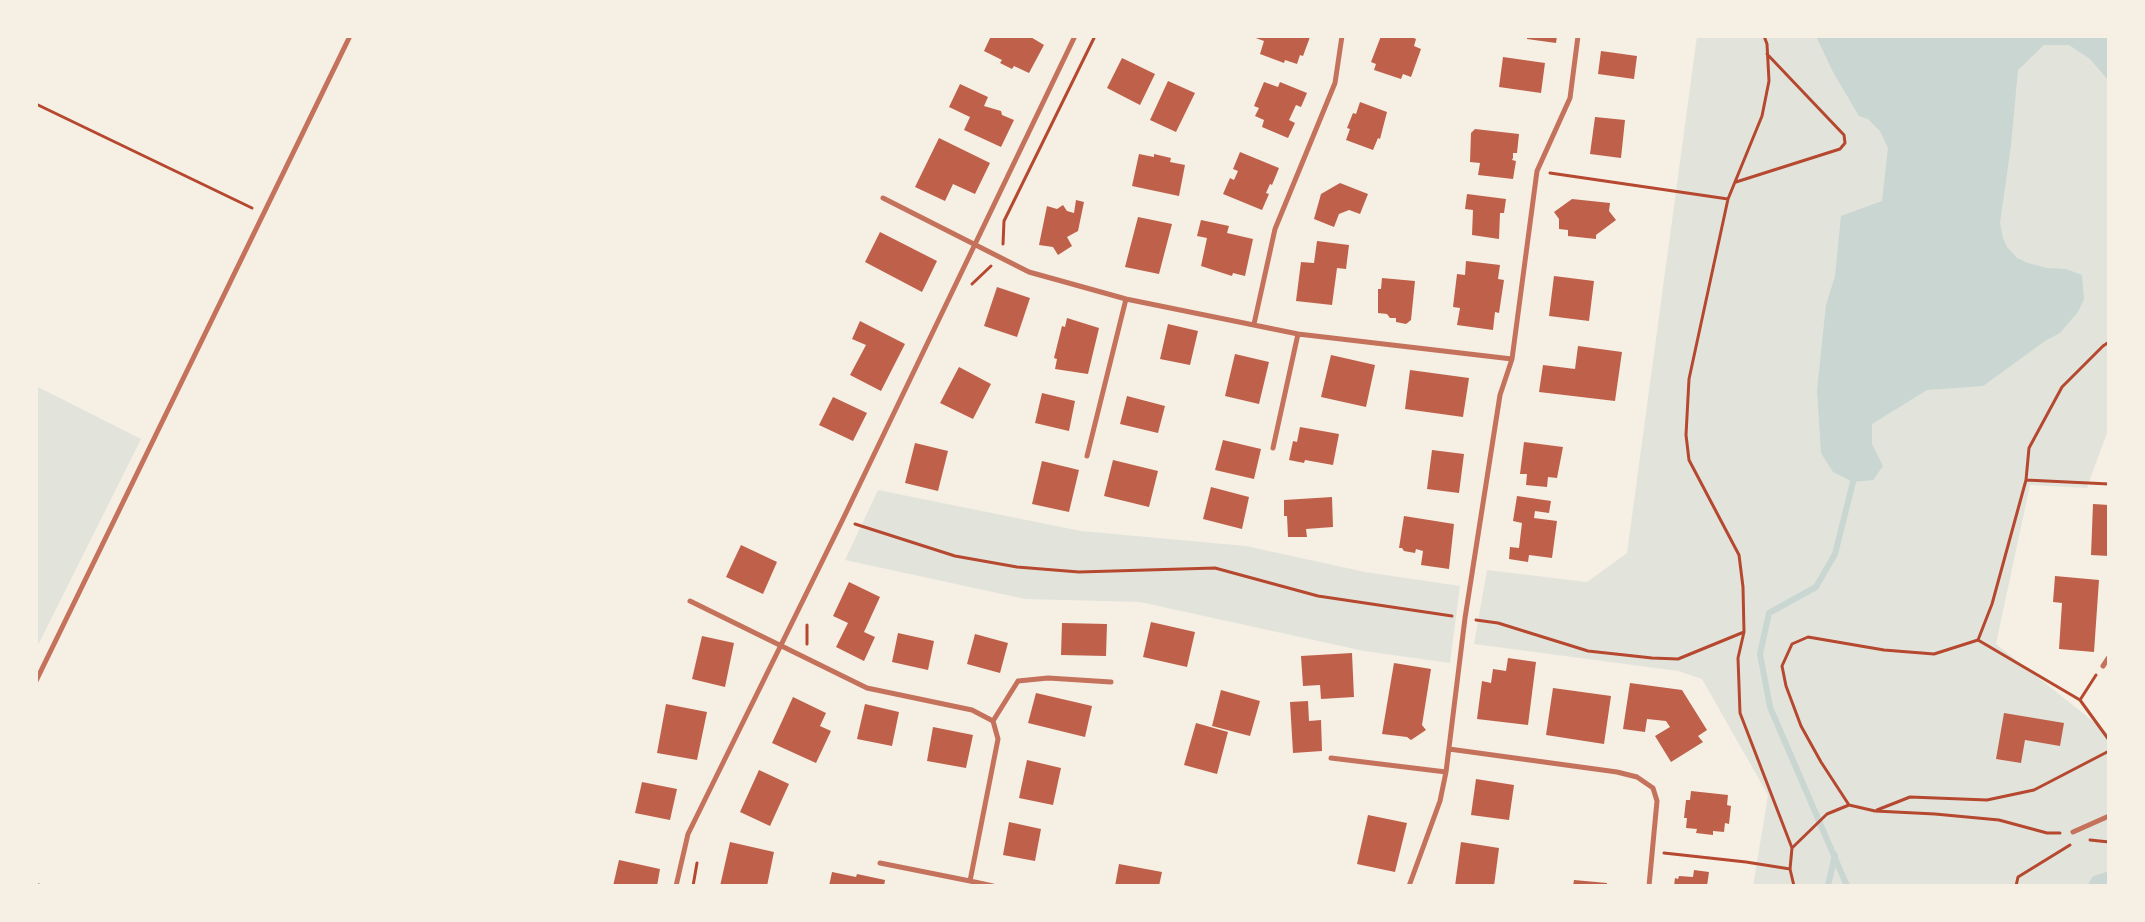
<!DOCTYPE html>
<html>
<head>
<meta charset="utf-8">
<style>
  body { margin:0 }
  #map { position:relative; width:2145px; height:922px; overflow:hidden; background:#f6efe4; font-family:"Fira Sans",sans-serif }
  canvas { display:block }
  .frame { position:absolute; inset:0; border:38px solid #f6efe4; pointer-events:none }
</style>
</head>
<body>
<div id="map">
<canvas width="2145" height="922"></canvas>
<div class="frame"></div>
</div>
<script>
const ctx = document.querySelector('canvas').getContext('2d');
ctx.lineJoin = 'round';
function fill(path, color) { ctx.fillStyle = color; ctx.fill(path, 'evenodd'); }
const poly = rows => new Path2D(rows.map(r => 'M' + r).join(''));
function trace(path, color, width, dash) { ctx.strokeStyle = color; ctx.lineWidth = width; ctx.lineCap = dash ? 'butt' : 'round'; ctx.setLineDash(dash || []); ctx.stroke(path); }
fill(poly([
  [1697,36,2109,36,2109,427,2087,488,2030,485,1996,644,2109,734,2109,871,2093,876,2087,886,1753,886,1768,795,1702,679,1678,671,1474,644,1487,570,1587,582,1627,553],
  [36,386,141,439,36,649],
  [878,490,1081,531,1246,546,1365,572,1460,586,1450,663,1364,651,1140,602,1025,599,845,560]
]), '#e2e4dc');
fill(poly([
  [1816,36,2109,36,2109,81,2090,59,2069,45,2044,45,2018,70,2011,145,2000,223,2003,238,2007,247,2017,258,2028,263,2047,268,2066,269,2082,275,2084,299,2078,312,2060,333,2045,341,1983,386,1927,390,1872,424,1872,444,1883,466,1873,480,1853,482,1833,472,1821,453,1817,390,1826,305,1835,276,1841,216,1882,201,1888,148,1880,131,1868,119,1859,116,1833,72],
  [2109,871,2109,886,2087,886,2093,876]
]), '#c9d6d2');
trace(poly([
  [1828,886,1835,855],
  [1847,886,1770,707,1760,654,1769,613,1816,587,1835,554,1853,482]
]), '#c9d6d2', 6);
fill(poly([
  [991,36,1029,36,1044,45,1029,73,1014,66,1012,69,1000,63,1002,60,984,51],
  [1250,36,1309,36,1310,37,1303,56,1300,55,1297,64,1285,60,1284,63,1260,54,1264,41],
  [1381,36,1409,36,1416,39,1414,46,1421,49,1411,77,1403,74,1401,79,1374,70,1376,64,1371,62],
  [1527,36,1557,36,1556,43,1527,39],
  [1601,51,1637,56,1634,79,1598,74],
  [1503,57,1545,63,1541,93,1499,87],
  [1122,58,1155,74,1140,105,1107,88],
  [1168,81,1195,93,1176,132,1150,120],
  [1264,82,1278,87,1280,82,1307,93,1301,107,1296,105,1289,120,1295,123,1288,138,1262,127,1264,120,1255,116,1259,108,1254,106],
  [960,84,988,97,984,106,1001,111,1002,115,1014,120,1001,147,964,130,970,117,949,107],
  [1360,102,1387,112,1380,139,1378,138,1373,150,1346,140,1350,129,1347,128,1353,113,1356,114],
  [1595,117,1625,120,1621,158,1590,154],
  [1475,129,1519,134,1517,153,1513,153,1513,158,1512,160,1516,161,1513,179,1478,175,1480,163,1470,162,1471,133],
  [939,138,990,163,975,194,953,184,945,201,915,187],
  [1240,152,1279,168,1272,185,1270,184,1266,193,1269,194,1262,210,1223,194,1230,178,1234,180,1238,171,1233,169],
  [1139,154,1154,157,1154,154,1171,158,1170,162,1185,165,1179,196,1132,186],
  [1340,183,1368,194,1360,214,1349,210,1339,214,1334,227,1314,219,1321,194],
  [1467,194,1506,199,1504,213,1500,213,1499,239,1472,235,1473,210,1465,209],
  [1572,199,1610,203,1609,211,1616,220,1596,235,1596,239,1568,236,1568,230,1559,229,1559,219,1554,212],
  [1076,200,1084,202,1078,231,1067,237,1072,246,1058,255,1053,247,1039,245,1047,206,1057,209,1063,205,1067,211,1074,213],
  [1138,217,1172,224,1159,274,1125,267],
  [1201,220,1229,226,1227,233,1253,239,1245,276,1233,273,1232,276,1201,266,1207,238,1197,236],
  [880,232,937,261,922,292,865,262],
  [1317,241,1349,245,1346,269,1337,268,1332,305,1296,301,1301,262,1314,263],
  [1466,261,1500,265,1498,279,1504,280,1499,313,1495,312,1493,330,1457,325,1460,308,1453,307,1457,274,1465,275],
  [1554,276,1594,281,1589,321,1549,316],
  [1382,278,1415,281,1411,320,1406,324,1396,322,1396,318,1390,318,1387,314,1378,313,1378,289,1381,289],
  [997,287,1030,298,1017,337,984,326],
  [1067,318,1099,328,1088,374,1055,369,1057,359,1054,358,1062,326,1065,327],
  [860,321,905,344,881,391,850,375,866,345,852,339],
  [1168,324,1198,331,1190,365,1160,359],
  [1578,346,1622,352,1615,401,1539,392,1543,365,1575,369],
  [1235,354,1269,362,1259,404,1225,396],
  [1331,355,1375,365,1366,407,1321,397],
  [959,367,991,384,973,419,940,403],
  [1410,370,1469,378,1463,417,1405,409],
  [1042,393,1075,401,1069,431,1035,423],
  [1127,396,1165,406,1158,433,1120,424],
  [833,397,867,413,853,441,819,425],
  [1300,427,1339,434,1333,465,1305,460,1304,463,1289,460,1293,441,1297,442],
  [1223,440,1261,449,1254,479,1215,470],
  [1524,442,1563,447,1557,478,1548,477,1547,487,1526,485,1527,474,1520,474],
  [915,443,948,451,938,491,905,483],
  [1432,450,1464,454,1459,493,1427,489],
  [1113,460,1158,471,1149,507,1104,496],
  [1042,461,1079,470,1069,512,1032,504],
  [1211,487,1249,497,1242,529,1203,519],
  [1517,496,1551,501,1549,513,1535,511,1534,518,1557,521,1552,558,1529,555,1528,562,1509,559,1510,547,1519,548,1522,523,1513,521],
  [1332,497,1333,527,1306,529,1307,537,1288,537,1287,516,1284,516,1284,500],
  [2093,504,2109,505,2109,556,2091,555],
  [1404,516,1454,524,1449,569,1421,565,1423,551,1416,549,1415,553,1404,551,1402,548,1399,548],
  [741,545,777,562,763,594,726,577],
  [2055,576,2099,580,2094,652,2059,649,2062,603,2053,602],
  [849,582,880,597,864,632,875,637,864,661,836,647,848,623,833,616],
  [1151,622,1195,632,1187,667,1143,657],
  [1062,623,1107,624,1106,656,1061,655],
  [898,633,934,641,928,670,892,662],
  [975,634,1008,643,1000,673,967,664],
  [702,636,734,643,725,687,692,679],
  [1352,653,1354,697,1321,699,1320,685,1303,686,1301,656],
  [1508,658,1536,662,1528,725,1477,719,1482,681,1491,683,1493,669,1506,671],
  [1394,663,1431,669,1422,725,1426,730,1411,740,1407,737,1382,734],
  [1630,683,1682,690,1707,730,1698,736,1703,742,1671,762,1655,736,1670,727,1666,721,1647,719,1645,732,1623,729],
  [1553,688,1611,696,1604,744,1546,735],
  [1221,690,1260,701,1250,736,1212,726],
  [1036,693,1092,706,1085,737,1028,723],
  [793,697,826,713,820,726,831,731,816,763,772,743],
  [1308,701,1309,721,1321,720,1322,751,1293,753,1290,702],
  [666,704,707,712,697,760,657,753],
  [865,704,899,712,892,746,857,739],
  [2004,713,2064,723,2060,746,2025,740,2021,763,1996,759],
  [1196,723,1228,732,1217,774,1184,765],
  [933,727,973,735,966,768,927,761],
  [1027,760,1061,768,1053,805,1019,798],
  [759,770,789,784,770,826,740,812],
  [1476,779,1514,785,1509,820,1471,815],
  [642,782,677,789,670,820,635,813],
  [1691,791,1728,795,1727,805,1731,806,1729,824,1725,823,1724,832,1713,831,1713,835,1696,833,1697,829,1686,828,1687,818,1684,818,1686,800,1690,800],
  [1368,815,1407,823,1395,872,1357,864],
  [1009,822,1041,829,1035,861,1003,855],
  [730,842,774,852,767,886,720,886],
  [1461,842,1499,848,1494,886,1455,886],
  [619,860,660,869,657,886,613,886],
  [1119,864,1162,872,1159,886,1115,886],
  [1694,870,1709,872,1707,886,1674,886,1675,878,1678,879,1679,876,1693,877],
  [832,872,856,877,857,874,885,880,884,886,829,886],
  [1574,880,1607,883,1607,886,1573,886]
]), '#bf614a');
trace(poly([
  [1764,36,1767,44,1769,81,1762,116,1728,199,1689,379,1686,435,1689,460,1739,555,1743,587,1744,632,1738,658,1740,713,1792,848,1790,869,1794,886],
  [36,104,252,208],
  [1550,173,1728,199],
  [1736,182,1840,149,1845,143,1844,135,1767,54],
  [1003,244,1004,221,1095,36],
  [972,284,991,266],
  [2109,342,2103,346,2062,387,2029,448,2026,480,2109,484],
  [2026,480,1992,604,1978,640,2080,700,2109,740],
  [855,524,955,556,1017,567,1079,572,1215,568,1318,596,1452,616],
  [1476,620,1498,623,1588,651,1652,658,1678,659,1744,632],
  [807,625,807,644],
  [2080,700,2096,675],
  [1849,805,1821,762,1801,726,1786,686,1782,666,1792,644,1808,637,1884,650,1934,654,1978,640],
  [1877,810,1910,797,1987,800,2034,790,2109,751],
  [2090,840,2109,842],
  [1792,848,1827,814,1849,805,1875,811,1935,814,1999,820,2047,833,2060,833],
  [1664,853,1746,862,1790,869],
  [693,886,697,863],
  [2016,886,2018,877,2070,845]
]), '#b5482f', 3);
trace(poly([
  [883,198,1029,272,1126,299,1298,334,1512,359],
  [1254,324,1275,229,1335,83,1342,36],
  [1273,448,1298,334],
  [1087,456,1126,299],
  [690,601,867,688,972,710,993,721,998,739,970,881,993,886],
  [2103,666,2109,657],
  [36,681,350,36],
  [993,721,1018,681,1048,678,1111,682],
  [1449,749,1617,772,1637,777,1653,788,1657,801,1649,886],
  [1331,758,1446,772],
  [2073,832,2109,816],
  [880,863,970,881],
  [36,885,39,886],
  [676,886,688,834,843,519,1075,36],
  [1409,886,1440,801,1446,772,1465,618,1500,395,1512,359,1537,171,1570,98,1578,36]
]), '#c5725c', 5);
</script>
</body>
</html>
